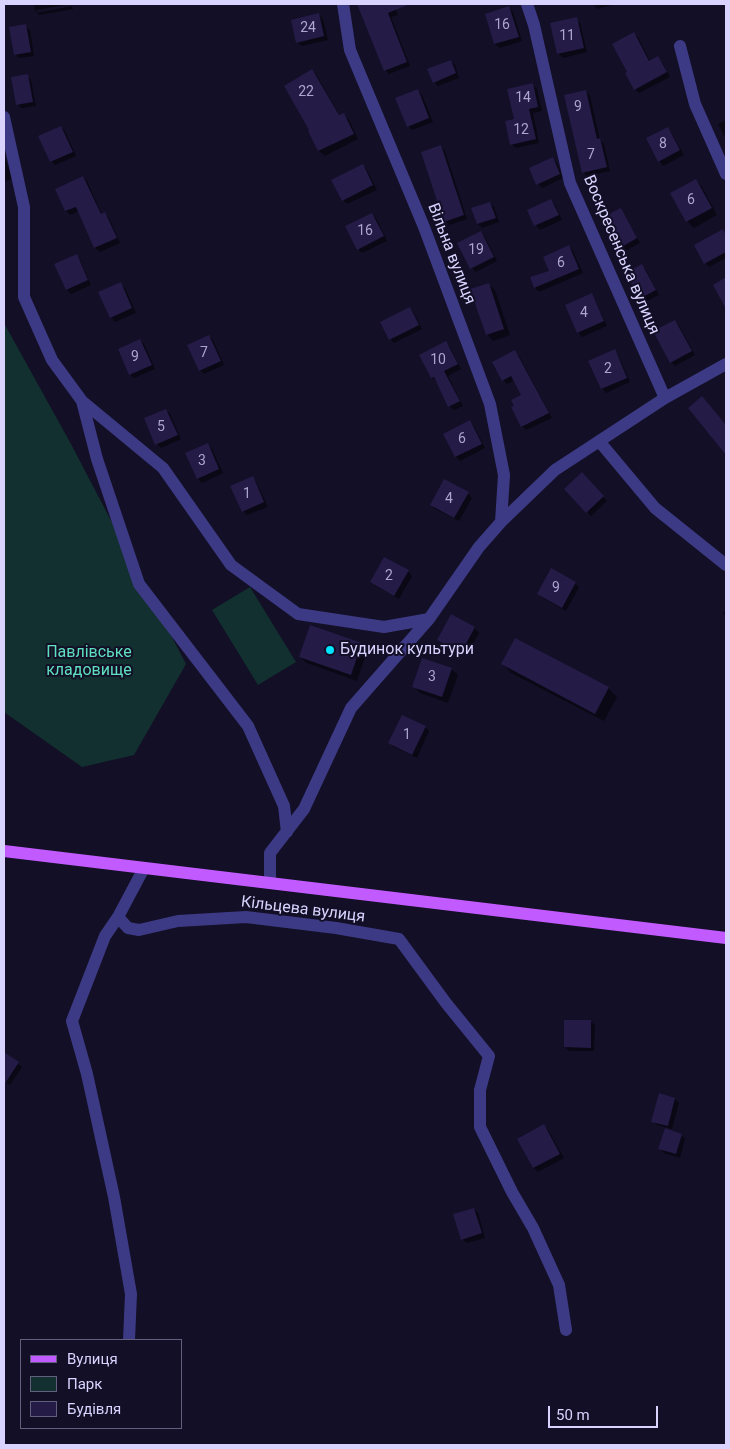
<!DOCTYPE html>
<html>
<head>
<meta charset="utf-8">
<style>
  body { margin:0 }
  #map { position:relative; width:730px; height:1449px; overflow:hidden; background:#130f26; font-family:Roboto,sans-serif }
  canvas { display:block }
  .frame { position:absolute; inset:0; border:5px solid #d9d4ff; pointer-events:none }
  .legend { position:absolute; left:20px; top:1339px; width:162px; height:90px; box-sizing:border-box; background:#130f26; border:1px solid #625e7d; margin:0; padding:6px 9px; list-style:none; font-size:15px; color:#d9d4ff }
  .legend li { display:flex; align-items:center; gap:10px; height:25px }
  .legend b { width:25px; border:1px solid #625e7d }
  .scale { position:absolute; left:548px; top:1406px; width:110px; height:22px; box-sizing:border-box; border:2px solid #d9d4ff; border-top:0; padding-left:6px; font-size:15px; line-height:18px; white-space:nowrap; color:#d9d4ff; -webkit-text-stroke:4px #130f26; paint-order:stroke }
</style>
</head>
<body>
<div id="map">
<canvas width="730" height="1449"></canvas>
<div class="frame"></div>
<ul class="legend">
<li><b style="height:6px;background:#c25bff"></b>Вулиця</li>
<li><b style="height:14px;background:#12302f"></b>Парк</li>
<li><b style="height:14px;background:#241b47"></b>Будівля</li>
</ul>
<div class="scale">50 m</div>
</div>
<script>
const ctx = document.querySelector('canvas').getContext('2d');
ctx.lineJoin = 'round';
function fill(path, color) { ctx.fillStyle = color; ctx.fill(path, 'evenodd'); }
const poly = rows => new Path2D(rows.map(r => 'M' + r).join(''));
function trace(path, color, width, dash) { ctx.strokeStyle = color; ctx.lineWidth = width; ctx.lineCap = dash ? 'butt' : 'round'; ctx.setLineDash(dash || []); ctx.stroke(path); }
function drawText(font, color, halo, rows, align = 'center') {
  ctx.font = font + ' Roboto,sans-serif'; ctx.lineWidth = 4; ctx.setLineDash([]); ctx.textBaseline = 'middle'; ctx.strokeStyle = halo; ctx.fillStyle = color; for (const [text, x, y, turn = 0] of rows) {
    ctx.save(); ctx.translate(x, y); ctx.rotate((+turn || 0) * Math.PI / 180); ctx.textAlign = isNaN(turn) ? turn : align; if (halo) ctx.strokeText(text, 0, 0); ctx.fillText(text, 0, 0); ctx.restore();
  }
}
fill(poly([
  [4,323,71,444,186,664,134,755,82,767,4,712],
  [250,587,296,662,258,685,212,610]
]), '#12302f');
fill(poly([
  [34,4,72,4,36,10,36,13,72,6,73,9,39,15,35,11],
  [366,4,394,4,398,15,391,17,410,66,389,74,385,70,359,5],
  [593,4,612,4,612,5,597,9],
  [509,8,513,12,522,41,500,48,495,44,486,15],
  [319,15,323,19,328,40,302,46,297,42],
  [576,19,580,23,587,52,563,58,558,53],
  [25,26,30,30,34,56,19,58,15,54],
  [633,33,638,37,650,61,657,58,662,62,670,77,639,93,635,89],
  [450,61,455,65,459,78,438,86,434,82],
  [312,71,317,76,340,116,343,114,349,120,358,139,325,156,319,151,309,131],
  [27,75,31,80,36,106,21,108,17,104],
  [532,84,537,89,542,111,533,113,539,143,516,148,511,144,515,120],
  [418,90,422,95,433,122,412,130,408,126],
  [586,92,590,96,600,140,604,144,610,171,587,176,583,172],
  [726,120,726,139,718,124],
  [61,127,65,131,76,156,55,165,51,161],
  [667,128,671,132,684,155,663,166,659,161,647,139],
  [441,146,445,151,467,219,450,225,445,221],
  [4,154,12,179,4,182],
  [553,159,557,163,563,178,542,188,538,184],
  [363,166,367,170,377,190,347,204,343,200],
  [83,177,87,181,102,215,105,214,109,218,120,243,100,252,95,248,79,211,70,215,66,211,57,189],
  [696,181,702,187,717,215,694,228,687,221],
  [551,201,555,205,562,220,540,230,536,225,529,210],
  [490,203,494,207,499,222,482,228,478,224],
  [620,210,624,214,640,243,625,251,621,247],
  [372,214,376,218,387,241,362,253,358,249],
  [722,231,726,235,726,258,709,267,705,263],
  [481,232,485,237,497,261,476,272,472,268],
  [569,247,573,251,583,273,539,292,535,288,532,278,551,271],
  [76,256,80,260,91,285,71,294,67,290,56,265],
  [642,266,646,270,659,295,645,302,640,298],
  [120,284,125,288,136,313,115,322,111,317,100,293],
  [488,284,495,290,510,335,493,341,487,334],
  [591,295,595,299,607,326,582,337,578,332,566,305],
  [410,308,414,313,422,329,394,343,390,339],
  [675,321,679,326,695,355,675,366,671,362],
  [209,336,213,340,224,365,204,374,200,370],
  [139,340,144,344,155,369,134,378,130,374],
  [446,343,450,347,461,369,448,376,463,406,454,410,449,406,437,381,436,381,432,377],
  [614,351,618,355,630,382,606,393,602,388],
  [515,352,519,356,552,418,526,430,522,426,522,396,515,380,507,384,503,380],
  [702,397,726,425,726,453,689,408],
  [166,410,170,414,181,439,161,448,157,444],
  [470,422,474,426,485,448,460,461,456,457],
  [207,445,212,449,223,473,202,483,198,479,187,454],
  [252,478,256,482,268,507,247,515,243,511],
  [586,478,607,501,591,516,566,489],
  [468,493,472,498,459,521,435,509,431,504],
  [408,571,412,576,399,599,376,586,371,582],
  [575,583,579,587,566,611,543,598,539,594],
  [726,609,726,616,723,613],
  [451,616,475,628,479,633,466,656,442,643,438,639],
  [361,644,367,651,357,681,307,663,300,657],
  [503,664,608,688,617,697,604,721,511,673],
  [451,669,458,675,448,703,420,693,414,686],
  [425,727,429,731,417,758,394,747,390,743],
  [590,1021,595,1025,594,1051,569,1051,565,1047],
  [4,1053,22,1067,10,1085,4,1081],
  [675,1099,679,1103,672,1129,657,1125,653,1121],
  [544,1126,548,1130,564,1158,538,1172,534,1168,519,1140],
  [681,1135,685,1139,680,1158,664,1153,660,1149],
  [474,1209,478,1213,485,1238,467,1243,462,1239]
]), '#0007');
fill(poly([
  [357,4,410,4,388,13,407,62,384,71],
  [509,6,519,37,494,44,485,14],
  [319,13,324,36,296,43,291,20],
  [577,17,584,48,557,54,550,23],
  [26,24,31,52,14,55,9,27],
  [634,32,649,61,658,56,667,72,634,90,625,73,627,72,612,44],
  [451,60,456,73,433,83,427,69],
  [312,69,339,115,344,113,354,134,318,151,308,131,309,130,284,86],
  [28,74,33,102,16,105,11,77],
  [533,83,538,107,529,109,536,139,510,145,505,121,514,119,507,89],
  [418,89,429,118,407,127,395,98],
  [586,90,597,139,600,138,607,167,582,173,564,95],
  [61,126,73,152,50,162,38,136],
  [668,127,680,150,658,162,646,138],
  [441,145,464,215,444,222,421,152],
  [553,157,560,174,536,185,529,168],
  [363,164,373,185,342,201,331,180],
  [83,176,101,214,105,212,117,238,94,248,76,207,65,211,55,189],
  [696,179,712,208,686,222,670,193],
  [551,199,559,215,534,226,527,210],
  [490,202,496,218,477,224,471,208],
  [621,208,637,238,620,248,603,217],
  [372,213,384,236,357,250,345,226],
  [723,229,726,236,726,252,704,264,694,245],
  [481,231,494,257,470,269,457,243],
  [569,245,579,269,534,288,530,277,549,271,543,257],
  [77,254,88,280,66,290,54,264],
  [642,264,656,290,639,299,626,273],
  [726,277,726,309,713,285],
  [121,282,132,308,110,318,98,292],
  [489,283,504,329,486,335,470,289],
  [592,293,604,321,577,333,565,305],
  [410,307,419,325,389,340,380,322],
  [675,320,692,351,670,363,653,331],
  [209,335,221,361,199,371,187,345],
  [140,339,152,365,129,375,118,349],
  [446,341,458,364,444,371,460,401,448,407,434,377,431,378,419,355],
  [615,349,627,378,601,389,588,361],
  [515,350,549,413,521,427,511,407,514,406,511,400,521,395,511,376,502,381,492,362],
  [702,396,726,425,726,455,688,408],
  [166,409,178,435,155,445,144,418],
  [470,420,482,444,455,457,443,434],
  [208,443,219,469,197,479,185,453],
  [582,472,604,496,586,513,564,489],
  [253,476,264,502,242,512,230,486],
  [444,479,469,492,454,518,430,505],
  [384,557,409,570,394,596,370,582],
  [551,568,576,582,562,608,537,594],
  [451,614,475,627,461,653,437,640],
  [310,625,362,643,351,675,299,657],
  [515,638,609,687,595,714,501,664],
  [422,658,452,668,442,697,412,687],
  [402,715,426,726,412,755,388,743],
  [564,1020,591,1020,591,1048,564,1047],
  [4,1052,19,1062,4,1085],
  [659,1093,675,1098,668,1126,651,1122],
  [544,1124,560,1154,533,1168,517,1139],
  [665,1128,682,1134,676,1154,658,1149],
  [474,1208,482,1233,461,1240,453,1214]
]), '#241b47');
trace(poly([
  [343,4,350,50,424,227,490,404,504,475,501,522],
  [527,4,534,25,570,183,665,398],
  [680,46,695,104,726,174],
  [4,117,24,207,24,297,52,360,82,401,163,468,231,565,298,614,384,627,429,619],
  [82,401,97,459,139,584,248,726,284,806,287,832],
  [599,441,655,508,726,565],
  [270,883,270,853,304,809,351,708,429,619,479,547,501,522,555,470,665,398,726,364],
  [118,917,144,868],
  [129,1340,131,1294,114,1197,87,1074,72,1021,105,936,118,917,128,928,139,930,178,921,246,917,336,928,399,939,446,1003,489,1056,480,1090,480,1127,512,1192,533,1228,559,1285,566,1330]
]), '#3d3a85', 12);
trace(poly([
  [4,851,726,938]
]), '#c25bff', 12);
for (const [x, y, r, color] of [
  [330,650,5,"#00e5ff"]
]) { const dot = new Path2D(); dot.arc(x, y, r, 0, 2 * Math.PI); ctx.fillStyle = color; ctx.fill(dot); trace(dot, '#130f26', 2); }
drawText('14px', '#aca6d1', null, [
  ["16",502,25],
  ["24",308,28],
  ["11",567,36],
  ["22",306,92],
  ["14",523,98],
  ["9",578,107],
  ["12",521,130],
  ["8",663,144],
  ["7",591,155],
  ["6",691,200],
  ["16",365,231],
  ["19",476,250],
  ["6",561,263],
  ["4",584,313],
  ["7",204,353],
  ["9",135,357],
  ["10",438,360],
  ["2",608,369],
  ["5",161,427],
  ["6",462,439],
  ["3",202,461],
  ["1",247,494],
  ["4",449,499],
  ["2",389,576],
  ["9",556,588],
  ["3",432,677],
  ["1",407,735]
]);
drawText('16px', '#d9d4ff', '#130f26', [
  ["Вільна вулиця",451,254,69],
  ["Воскресенська вулиця",621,255,67],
  ["Кільцева вулиця",303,910,7]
]);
drawText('16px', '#d9d4ff', '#130f26', [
  ["Будинок культури",340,650]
], 'left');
drawText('16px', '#5fe0c0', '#130f26', [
  ["Павлівське",89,653],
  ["кладовище",89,671]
]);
</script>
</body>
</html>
